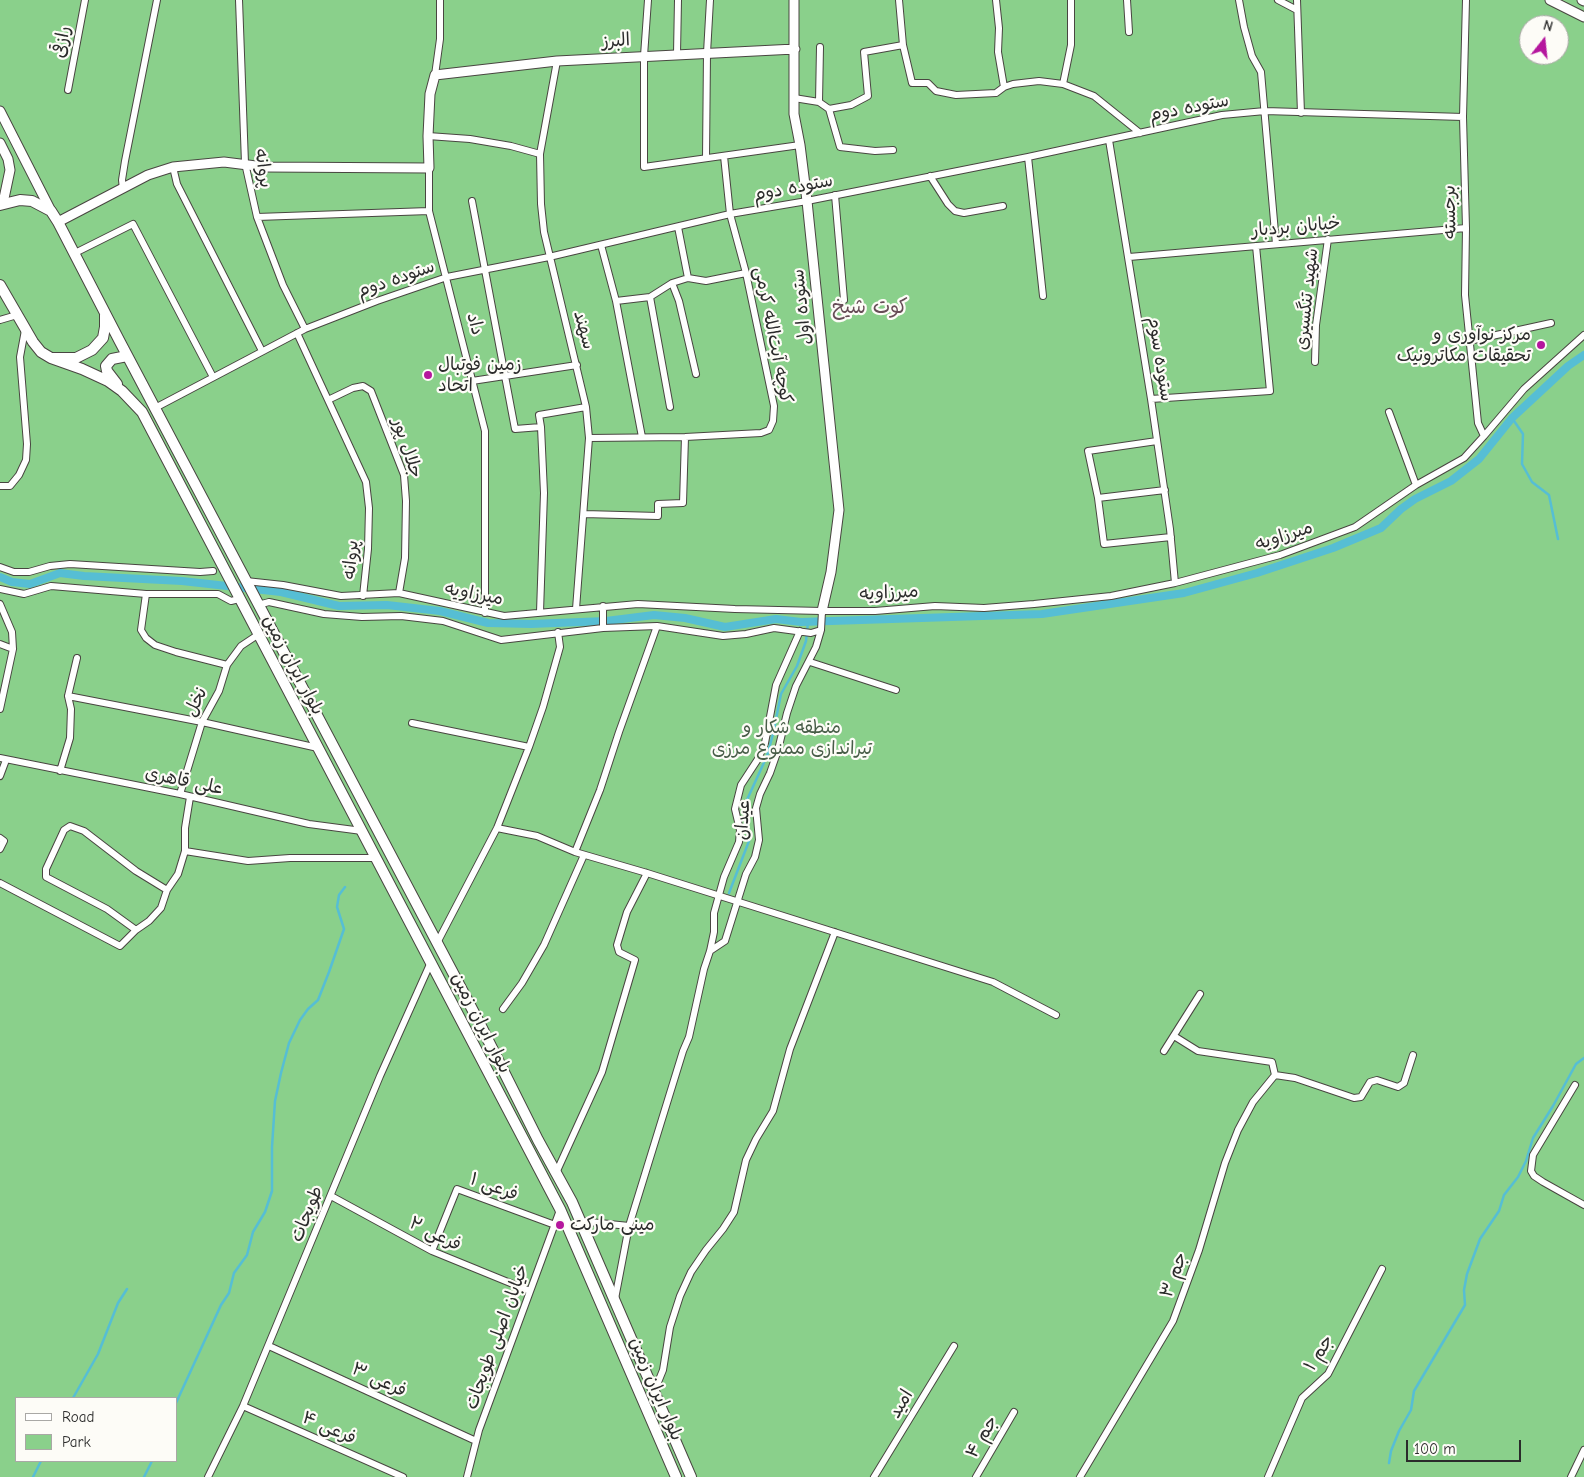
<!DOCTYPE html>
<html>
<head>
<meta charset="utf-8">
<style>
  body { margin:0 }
  #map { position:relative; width:1584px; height:1477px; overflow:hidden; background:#f1ddbc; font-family:"Comic Neue",sans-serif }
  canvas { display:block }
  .legend { position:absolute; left:15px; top:1397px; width:162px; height:65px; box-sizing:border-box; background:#fdfcf7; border:1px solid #a9a8a5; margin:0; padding:6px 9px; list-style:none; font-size:15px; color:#2b2b2b }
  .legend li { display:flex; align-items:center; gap:10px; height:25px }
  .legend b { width:25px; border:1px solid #a9a8a5 }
  .north { position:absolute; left:1519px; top:15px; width:50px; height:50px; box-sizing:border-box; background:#fdfcf7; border:1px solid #a9a8a5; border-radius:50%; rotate:16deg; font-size:14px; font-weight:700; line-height:20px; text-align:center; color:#2b2b2b }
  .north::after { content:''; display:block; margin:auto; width:18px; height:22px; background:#b5179e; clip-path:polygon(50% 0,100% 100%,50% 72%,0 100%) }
  .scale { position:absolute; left:1406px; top:1440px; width:115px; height:22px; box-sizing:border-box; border:2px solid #2b2b2b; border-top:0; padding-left:6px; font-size:15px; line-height:18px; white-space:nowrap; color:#2b2b2b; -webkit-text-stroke:4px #fdfcf7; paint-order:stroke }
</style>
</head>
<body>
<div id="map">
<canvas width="1584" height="1477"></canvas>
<ul class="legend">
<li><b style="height:6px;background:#fff"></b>Road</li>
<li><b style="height:14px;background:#8ad08b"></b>Park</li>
</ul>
<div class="north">N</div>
<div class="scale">100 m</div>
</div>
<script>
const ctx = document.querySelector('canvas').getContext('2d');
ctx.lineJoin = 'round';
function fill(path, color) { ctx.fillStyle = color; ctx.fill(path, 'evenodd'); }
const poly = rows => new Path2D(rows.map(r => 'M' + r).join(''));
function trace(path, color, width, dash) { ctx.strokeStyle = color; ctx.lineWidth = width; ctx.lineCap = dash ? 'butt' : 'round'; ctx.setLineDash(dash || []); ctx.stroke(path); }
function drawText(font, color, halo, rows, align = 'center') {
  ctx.font = font + ' "Comic Neue","Playpen Sans Arabic",sans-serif'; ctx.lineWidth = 4.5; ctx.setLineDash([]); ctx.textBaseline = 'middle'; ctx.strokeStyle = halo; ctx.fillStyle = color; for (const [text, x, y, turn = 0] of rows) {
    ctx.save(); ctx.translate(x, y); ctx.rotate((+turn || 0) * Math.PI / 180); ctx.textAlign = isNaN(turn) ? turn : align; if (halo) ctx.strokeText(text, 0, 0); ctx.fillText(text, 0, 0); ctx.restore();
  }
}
fill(poly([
  [0,0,1584,0,1584,1477,0,1477],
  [1529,25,1559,25,1559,55,1529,55],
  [16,1398,176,1398,176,1461,16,1461]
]), '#8ad08b');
trace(poly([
  [1512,418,1523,434,1522,464,1532,482,1549,495,1558,539],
  [729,893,749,841,746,802,767,756,773,734,781,694,797,666,806,641,808,622],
  [73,1398,98,1354,118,1303,127,1289],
  [176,1403,221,1305,229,1293,234,1273,247,1255,253,1232,265,1212,272,1191,272,1147,275,1101,281,1073,289,1043,300,1020,308,1009,318,1000,329,972,344,929,337,907,339,895,345,887],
  [1389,1463,1391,1451,1399,1431,1411,1410,1414,1391,1465,1305,1464,1290,1467,1274,1480,1239,1499,1211,1504,1195,1518,1177,1526,1161,1533,1138,1553,1106,1576,1064,1584,1058],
  [33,1477,41,1461],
  [144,1477,152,1461]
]), '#56bed4', 2.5);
trace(poly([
  [0,577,12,582,30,584,60,573,84,576,182,581,281,592,339,606,387,605,440,611,488,623,531,624,606,621,654,615,685,618,725,627,776,619,801,622,1042,614,1184,593,1257,573,1333,548,1381,528,1401,509,1415,499,1451,481,1479,459,1512,418,1568,366,1584,355]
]), '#56bed4', 8);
const street = poly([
  [239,0,245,163,257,217,283,285,305,329],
  [648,0,644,56,644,167,800,145],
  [899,0,903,45],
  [996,0,999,28,998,52,1004,87],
  [1127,0,1129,32],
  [1239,0,1244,27,1252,56,1261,72,1276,244],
  [1278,0,1297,10],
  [1297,0,1301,113],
  [677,54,678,0],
  [557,61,540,154,541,204,544,232,586,407,589,438,576,609],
  [435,75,440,39,440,0],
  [1063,84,1071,45,1071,0],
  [68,90,85,0],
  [794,98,819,102,829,109,851,105,868,96,864,52,903,45,912,83,928,83,936,91,956,95,996,93,1004,87,1013,84,1039,81,1063,84,1094,96,1140,133],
  [819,102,820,47],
  [829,109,840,147,875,151,893,150],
  [428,136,470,139,511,146,540,154],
  [1109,140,1151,399,1170,529,1175,583],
  [1028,157,1043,296],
  [706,158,707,53,710,0],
  [173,167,177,184,262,351],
  [429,168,429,211,485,431,485,613],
  [930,176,948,204,955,211,964,213,1003,206],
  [123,189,122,180,125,161,157,0],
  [835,195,844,300],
  [472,201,515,429,541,427,544,493,540,612],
  [257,217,429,211],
  [678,227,688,278],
  [601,245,616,301,642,437],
  [75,253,133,224,213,377],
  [1129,257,1466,228],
  [672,283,679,301,696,374],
  [650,297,670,407],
  [616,301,650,297,672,283,688,278,706,281,746,273],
  [0,320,17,315],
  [297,333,366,482,369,508,368,549,363,596],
  [1469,341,1551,323],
  [1315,362,1316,325,1328,239],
  [472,381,577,365],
  [1151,399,1270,391,1256,246],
  [328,400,353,388,363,386,371,391,404,475,406,501,405,558,399,593],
  [155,408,305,329,377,301,447,277,549,257,730,214,807,201,1028,157,1222,115,1265,111,1463,117],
  [1389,412,1416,485],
  [541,427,539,415,586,407],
  [1484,436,1524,389,1584,335],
  [589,438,685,437,761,433,769,430,773,421,774,406,746,273,730,214,724,156],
  [0,486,10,486,19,475,26,460,27,444,20,357,25,330],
  [1165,490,1098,498,1104,544,1171,537],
  [1098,498,1088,451,1157,441],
  [584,514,658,516,658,504,683,503,685,437],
  [0,567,14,572,29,572,50,566,70,564,200,572,213,571],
  [246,581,283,585,341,596,399,593,504,616,638,604,735,609,822,611,875,611,935,606,984,608,1034,604,1111,596,1175,583,1280,555,1355,527,1416,485,1464,458,1484,436,1478,423,1465,295,1466,228,1463,117,1466,0],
  [0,589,24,594,51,586,146,594,218,594,231,601,239,599],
  [146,594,141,630,146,638,155,645,176,652,227,665],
  [0,604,12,632,13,649,0,709],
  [258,605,269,602,324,614,362,617,401,616,443,621,501,640,603,628,657,626,723,636,746,634,774,628,811,633,821,630],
  [603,606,603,628],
  [0,644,13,649],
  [77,658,68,696,202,722,318,748],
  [810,662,896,690],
  [412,723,529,747],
  [0,758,180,794,309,824,362,831],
  [60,771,70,738,71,709,68,696],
  [0,776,6,760],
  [180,794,202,722,219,691,227,665,241,646,259,634],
  [497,828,537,836,575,852,647,873,993,982,1056,1015],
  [0,838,4,841,0,849],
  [185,851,248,861,290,858,376,858],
  [575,852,600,790,619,732,657,626],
  [0,883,120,946,136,930,149,921,161,908,167,890,178,874,185,851,185,828,190,797],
  [136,930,107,909,46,877,46,869,64,830,70,826,84,831,136,871,167,890],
  [437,943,497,828,529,747,543,707,560,647,558,632],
  [710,951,725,941,746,874,755,857,759,840,756,808,760,794,770,773,778,750,787,713,796,686,816,647,821,630,822,611],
  [503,1009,522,983,544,945,584,855],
  [1174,1036,1198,1051,1272,1062,1275,1075,1295,1078,1354,1098,1361,1097,1370,1082,1377,1080,1398,1087,1404,1083,1413,1055],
  [1164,1051,1200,994],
  [1575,1085,1533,1155,1531,1171,1534,1176,1543,1182,1584,1205],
  [556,1173,602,1072,635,960,619,952,617,945,627,912,647,873],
  [331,1196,432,1251,530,1291],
  [580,1221,629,1226,615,1299],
  [629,1226,683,1051,689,1037,704,969,710,951,714,932,714,913,724,877,739,842,740,830,735,809,741,785,758,759,765,743,776,685,800,631],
  [432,1251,457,1189,555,1225],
  [269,1346,476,1441],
  [654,1392,663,1370,670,1327,680,1296,691,1272,706,1250,723,1229,734,1212,746,1160,756,1139,773,1111,790,1049,835,932],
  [243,1406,403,1477],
  [208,1477,243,1406,380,1076,431,962],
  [467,1477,479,1430,560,1210],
  [874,1477,954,1346],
  [976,1477,1014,1412],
  [1080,1477,1173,1321,1199,1250,1225,1163,1238,1130,1253,1102,1275,1075],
  [1268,1477,1302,1398,1328,1374,1382,1269],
  [1571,1477,1584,1450]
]);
const secondary = poly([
  [794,0,794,114,800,145,807,201,839,510,831,572,822,611],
  [1550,0,1584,17],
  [1582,0,1584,1],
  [0,111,51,211],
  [0,143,8,159,10,170,3,203],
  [58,222,148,175,173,167,224,162,264,167,429,168,428,136,430,94,435,75,557,61,795,49]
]);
const primary = poly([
  [0,205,20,200,32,201,51,211,58,222,119,340,480,1024,538,1140,572,1202,691,1477],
  [0,285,33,342,41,352,51,358,76,358,92,350,103,338,105,327,105,315],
  [51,358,82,369,108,381,122,391,142,412,560,1209,676,1477],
  [117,384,107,371,106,366,112,359,127,356]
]);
trace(street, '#494641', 8);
trace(secondary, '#494641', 11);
trace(primary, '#494641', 12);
trace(street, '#fff', 6);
trace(secondary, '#fff', 9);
trace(primary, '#fff', 10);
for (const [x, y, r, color] of [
  [1541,345,5,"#b5179e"],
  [428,375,5,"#b5179e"],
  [560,1225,5,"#b5179e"]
]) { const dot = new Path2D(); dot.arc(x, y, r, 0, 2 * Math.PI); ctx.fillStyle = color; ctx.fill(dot); trace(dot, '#fdfcf7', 2); }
drawText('18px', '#2b2b2b', '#fdfcf7', [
  ["البرز",616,41,-4],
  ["رازقی",62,42,-80],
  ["ستوده دوم",1189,108,-11],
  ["پروانه",263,168,82],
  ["ستوده دوم",793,188,-11],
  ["برجسته",1450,212,-91],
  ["خیابان بردبار",1296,227,-5],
  ["ستوده دوم",396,279,-19],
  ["شهید تنگسیری",1307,299,-84],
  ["ستوده اول",802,307,-96],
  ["داد",475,324,76],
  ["سهند",584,330,75],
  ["کوچه آیت‌الله کرمی",773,335,79],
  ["ستوده سوم",1160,359,81],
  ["جلال پور",407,448,72],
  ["میرزاویه",1284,536,-18],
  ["پروانه",351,560,-85],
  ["میرزاویه",889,593,-3],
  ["میرزاویه",474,594,11],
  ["بلوار ایران زمین",293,665,62],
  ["نخل",196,702,-64],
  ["علی قاهری",184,781,12],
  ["عیدان",743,820,-86],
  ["بلوار ایران زمین",481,1023,63],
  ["فرعی ۱",494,1187,20],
  ["طویجات",307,1214,-68],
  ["فرعی ۲",435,1234,26],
  ["جم ۳",1174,1275,-70],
  ["خیابان اصلی طویجات",497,1337,-70],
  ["جم ۱",1319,1353,-58],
  ["فرعی ۳",379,1380,25],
  ["بلوار ایران زمین",656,1389,67],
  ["امید",901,1404,-59],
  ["فرعی ۴",329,1428,24],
  ["جم ۴",982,1437,-60]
]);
drawText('18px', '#2b2b2b', '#fdfcf7', [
  ["مرکز نوآوری و",1531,335,"right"],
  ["تحقیقات مکاترونیک",1531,356,"right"],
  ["زمین فوتبال",438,365],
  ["اتحاد",438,386],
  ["مینی مارکت",570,1225]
], 'left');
drawText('18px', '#485d48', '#fdfcf7', [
  ["منطقه شکار و",792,728],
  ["تیراندازی ممنوع مرزی",792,749]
]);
drawText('20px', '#674d57', '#fdfcf7', [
  ["کوت شیخ",870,307]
]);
</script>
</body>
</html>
